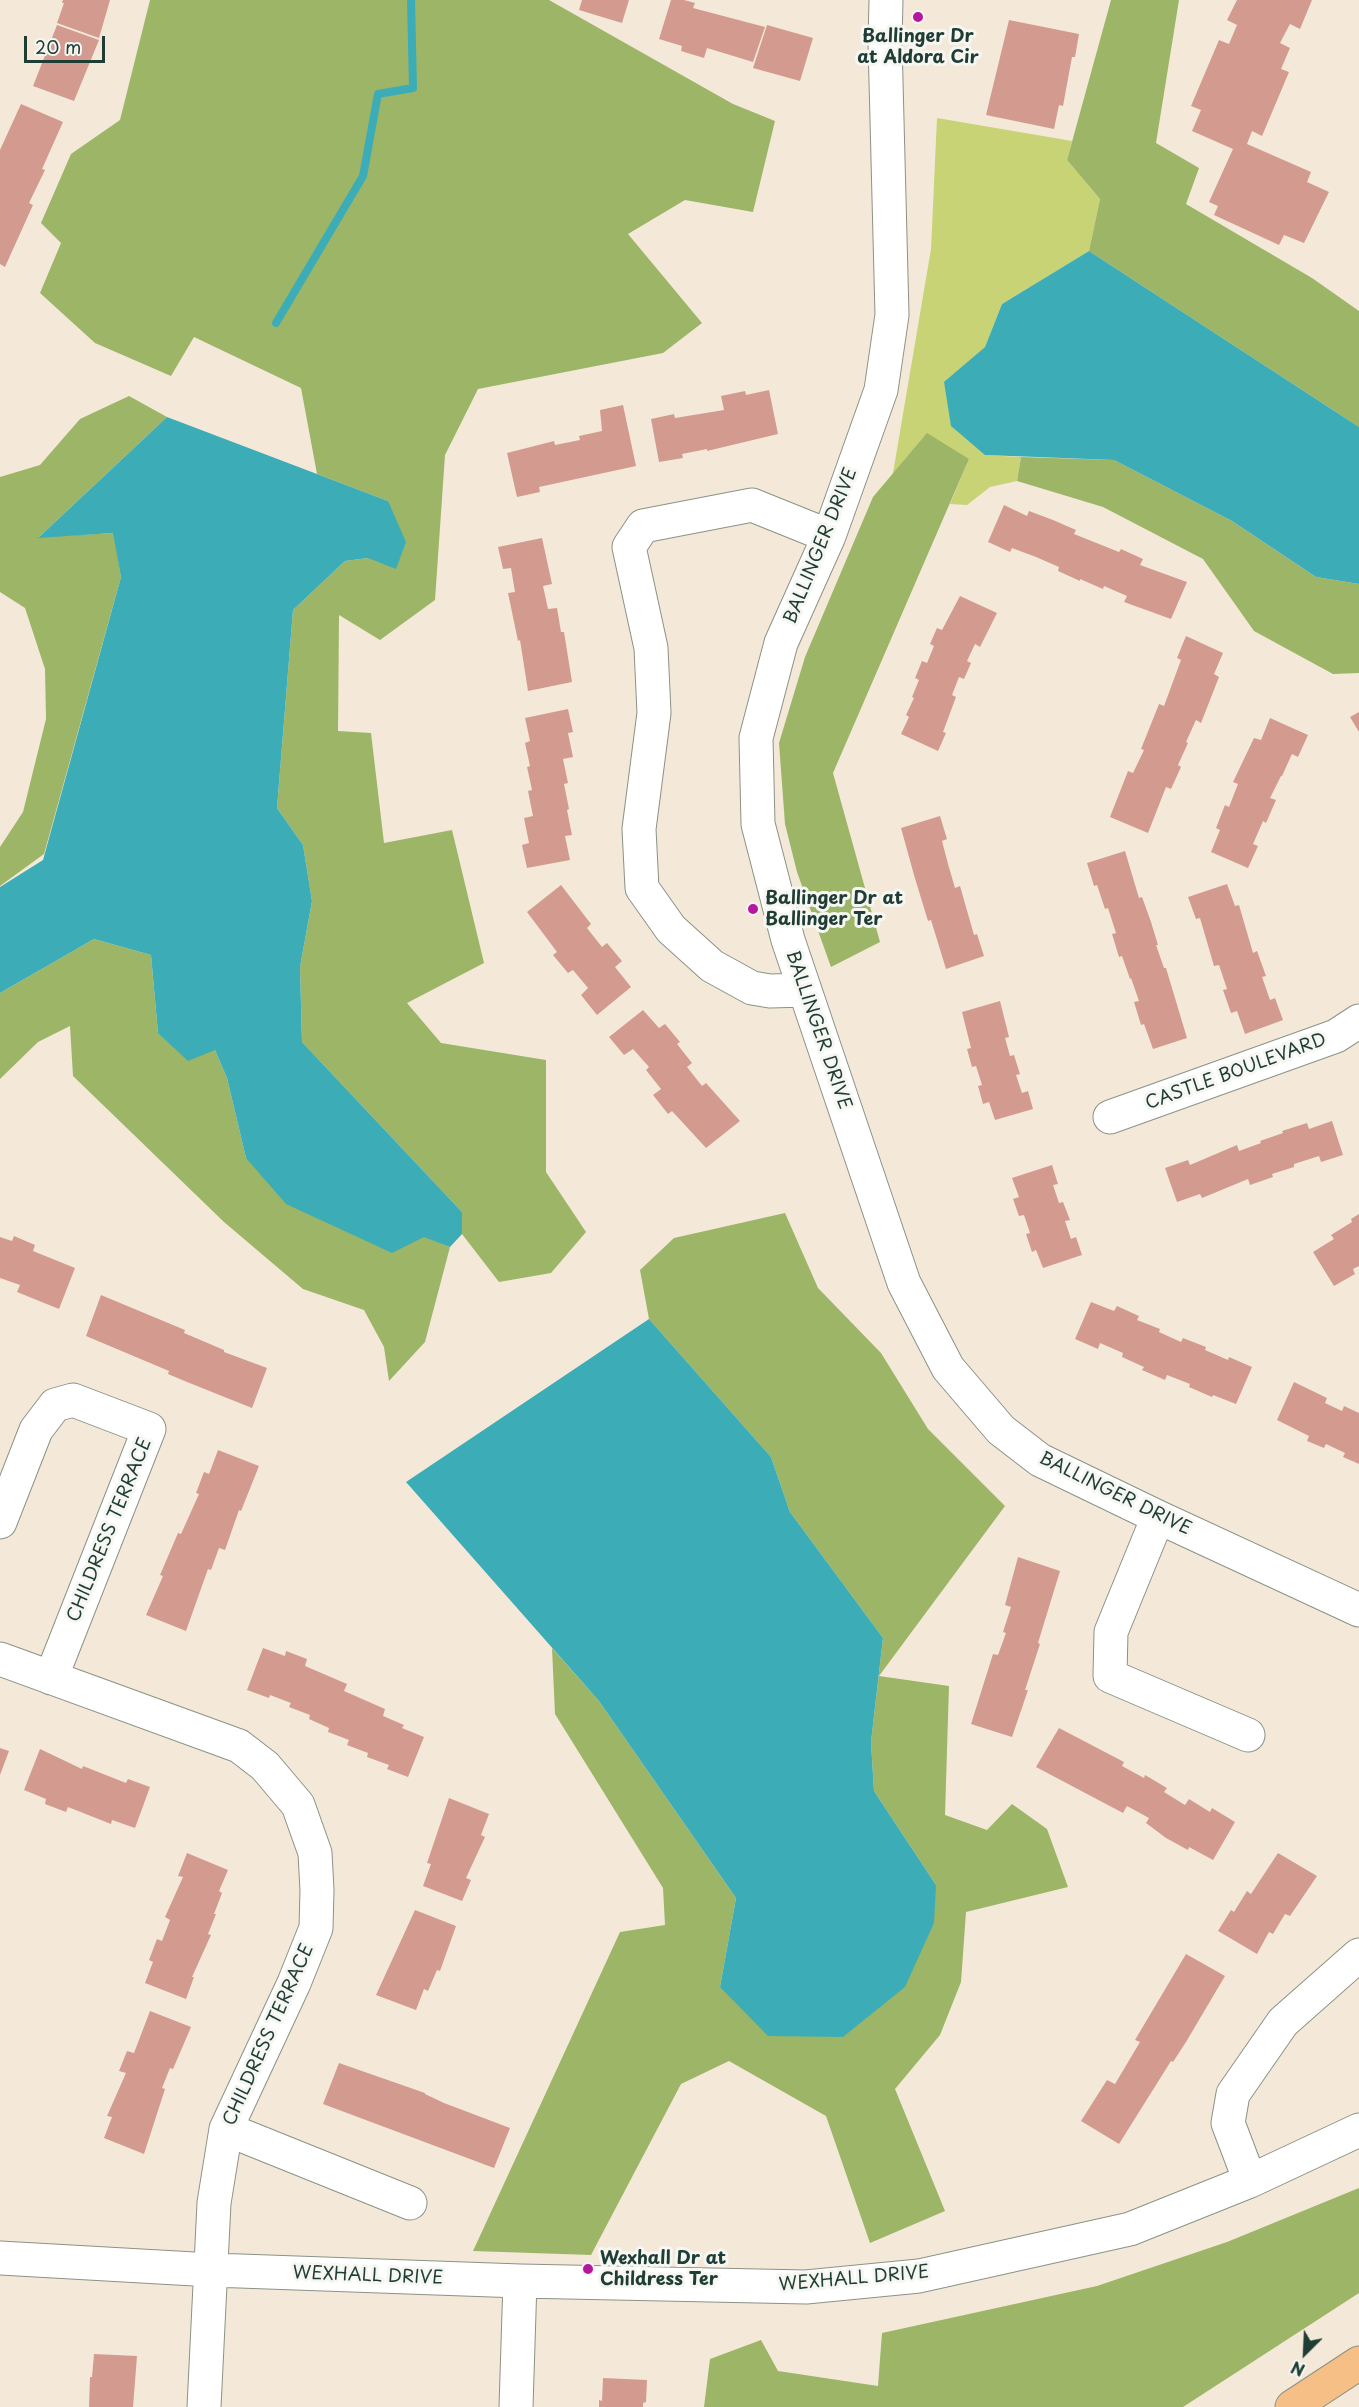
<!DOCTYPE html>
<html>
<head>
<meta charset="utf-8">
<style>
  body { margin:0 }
  #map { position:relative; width:1359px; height:2407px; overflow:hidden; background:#f4e9d8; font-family:"Playpen Sans",sans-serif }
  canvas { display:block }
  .north { position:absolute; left:1275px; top:2323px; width:60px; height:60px; -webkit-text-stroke:4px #f6f6f2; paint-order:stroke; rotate:204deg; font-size:16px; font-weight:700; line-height:24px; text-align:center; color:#1f3d34 }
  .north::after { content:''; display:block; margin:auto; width:21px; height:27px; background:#1f3d34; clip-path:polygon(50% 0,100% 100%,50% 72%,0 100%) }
  .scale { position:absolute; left:24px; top:36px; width:81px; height:27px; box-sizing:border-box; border:3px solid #1f3d34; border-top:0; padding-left:8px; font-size:18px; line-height:21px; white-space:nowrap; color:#1f3d34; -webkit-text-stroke:4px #f6f6f2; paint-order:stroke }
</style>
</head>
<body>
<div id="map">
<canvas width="1359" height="2407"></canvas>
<div class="north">N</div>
<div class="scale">20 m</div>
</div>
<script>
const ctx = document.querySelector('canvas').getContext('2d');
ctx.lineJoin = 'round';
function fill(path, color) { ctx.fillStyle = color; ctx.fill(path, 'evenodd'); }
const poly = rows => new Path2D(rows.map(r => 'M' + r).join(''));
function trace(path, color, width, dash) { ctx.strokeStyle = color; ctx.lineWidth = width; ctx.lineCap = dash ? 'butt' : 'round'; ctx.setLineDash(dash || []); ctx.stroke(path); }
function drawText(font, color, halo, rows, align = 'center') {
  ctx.font = font + ' "Playpen Sans",sans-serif'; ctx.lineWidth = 6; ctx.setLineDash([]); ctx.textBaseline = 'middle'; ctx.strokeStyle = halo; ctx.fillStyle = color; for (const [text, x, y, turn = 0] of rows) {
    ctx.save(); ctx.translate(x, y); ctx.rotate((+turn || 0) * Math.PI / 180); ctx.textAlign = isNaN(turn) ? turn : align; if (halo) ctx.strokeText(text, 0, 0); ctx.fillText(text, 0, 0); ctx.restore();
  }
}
fill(poly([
  [937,118,1072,141,1067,160,1100,199,1089,251,1002,304,985,347,944,383,985,455,1021,457,1017,481,990,487,967,505,950,504,969,459,893,473,931,249]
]), '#c7d375');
fill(poly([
  [150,0,549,0,733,104,775,121,753,212,685,200,628,234,702,323,663,353,478,389,445,455,435,600,380,640,339,615,338,731,371,733,384,843,452,830,484,963,407,1003,441,1043,546,1060,546,1172,586,1232,551,1273,499,1282,462,1234,462,1212,302,1042,300,967,312,901,303,845,277,808,293,610,345,561,368,558,388,501,317,474,301,388,194,337,171,376,95,343,40,293,61,243,41,223,71,154,120,120],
  [1111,0,1179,0,1156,143,1199,168,1186,204,1312,278,1359,311,1359,427,1089,251,1100,199,1067,160],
  [129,396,167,417,39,537,114,533,121,577,44,854,0,886,0,847,23,812,46,719,45,669,25,608,0,592,0,477,40,465,80,419],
  [927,433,969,459,833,773,880,942,831,967,797,872,785,824,779,743,805,657,873,497],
  [1021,457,1114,460,1232,521,1316,577,1359,584,1359,673,1333,674,1254,631,1203,559,1103,507,1017,481],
  [94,939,151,955,158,1033,215,1050,227,1078,246,1158,450,1247,425,1342,389,1381,384,1347,364,1310,303,1289,224,1222,73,1076,70,1026,38,1042,0,1079,0,993],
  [785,1213,818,1288,881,1353,928,1429,1005,1506,879,1676,949,1686,945,1815,987,1830,1012,1804,1047,1829,1068,1887,966,1912,961,1982,940,2035,895,2089,945,2211,870,2243,826,2116,729,2061,681,2084,591,2255,473,2251,620,1932,665,1925,663,1888,555,1714,552,1648,599,1701,736,1898,720,1987,936,1885,874,1791,871,1742,883,1638,790,1512,771,1457,649,1319,640,1270,674,1238],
  [1359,2188,1359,2293,1183,2407,704,2407,710,2359,761,2340,778,2371,878,2386,882,2333,1097,2286,1227,2242]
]), '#9db566');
fill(poly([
  [1089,251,1359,427,1359,584,1316,577,1232,521,1114,460,985,455,951,426,944,382,985,347,1002,304],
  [167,417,388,501,406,542,396,569,368,558,345,561,293,610,277,808,303,845,312,901,300,967,302,1042,462,1212,462,1234,450,1247,424,1237,392,1253,286,1204,246,1158,227,1078,215,1050,188,1061,158,1033,151,955,94,939,0,993,0,887,43,860,121,577,113,533,38,538],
  [649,1319,771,1457,790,1512,883,1638,871,1742,874,1791,936,1885,934,1923,905,1987,843,2037,768,2036,720,1987,736,1898,599,1701,406,1482]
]), '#3cadb7');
trace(poly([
  [276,323,363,176,378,94,413,88,411,0]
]), '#3cadb7', 8);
fill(poly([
  [63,0,110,0,99,38,57,23,64,3,62,3],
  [582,0,629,0,622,23,579,10],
  [671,0,684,0,695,3,693,8,765,27,753,62,707,48,704,58,681,51,682,46,659,39],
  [1237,0,1312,0,1300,29,1290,24,1280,43,1290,48,1281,69,1289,72,1262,136,1252,131,1247,144,1311,172,1307,182,1329,192,1304,243,1284,235,1279,245,1214,215,1218,206,1209,202,1233,149,1192,131,1201,110,1191,106,1219,40,1229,44,1237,25,1227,20],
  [1009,20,1079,34,1075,57,1072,57,1063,106,1059,105,1054,129,986,115],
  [57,25,99,40,74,101,33,86],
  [767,25,813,38,800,81,753,68],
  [21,104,63,122,42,169,45,170,29,203,33,205,5,267,0,264,0,150],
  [769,390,778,434,707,451,707,449,682,454,683,458,659,462,651,419,674,414,675,418,724,410,721,396,745,391,746,395],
  [623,405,636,466,539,487,540,492,517,497,507,453,554,441,555,445,580,440,579,436,602,431,600,410],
  [1004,505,1027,516,1029,511,1053,520,1076,530,1074,534,1119,552,1121,549,1143,559,1140,565,1187,582,1171,619,1124,602,1127,596,1104,586,1103,589,1080,579,1080,581,1058,571,1059,567,1036,557,1012,548,1010,552,988,542],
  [542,538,552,584,543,586,548,609,557,608,561,632,564,632,572,682,528,691,520,640,518,641,508,593,515,592,511,568,503,569,498,547],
  [960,596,997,613,980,647,975,644,967,661,971,663,964,679,959,677,952,695,956,697,943,732,946,733,938,751,901,734,909,717,906,715,914,698,912,697,919,680,915,678,922,661,927,663,934,646,930,644,937,628,942,630],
  [1186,636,1223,653,1214,674,1219,677,1201,723,1196,720,1186,742,1188,743,1178,765,1181,767,1171,789,1166,787,1148,833,1110,817,1128,771,1133,773,1144,750,1141,749,1159,704,1164,706,1181,660,1177,658],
  [568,709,573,732,568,733,573,757,563,759,568,783,564,784,569,809,567,810,572,835,565,836,570,860,527,868,522,845,529,843,524,818,533,816,528,791,532,790,527,767,530,766,525,743,530,741,525,718],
  [1359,712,1359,732,1350,717],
  [1270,718,1308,735,1298,757,1292,754,1282,776,1281,776,1270,798,1276,800,1266,823,1263,821,1253,844,1258,846,1248,868,1211,852,1220,830,1216,828,1225,805,1229,807,1238,784,1233,782,1254,738,1261,740],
  [940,816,947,839,942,841,948,864,955,888,960,886,974,935,977,934,984,956,946,969,931,920,928,921,914,875,901,828],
  [1125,851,1139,898,1142,897,1151,922,1158,945,1156,945,1164,968,1166,968,1187,1038,1153,1049,1144,1024,1141,1025,1134,1002,1139,1001,1131,978,1130,979,1122,956,1119,957,1112,934,1116,933,1108,908,1105,909,1097,885,1094,886,1087,863],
  [1227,884,1235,906,1239,905,1253,953,1257,951,1266,976,1262,977,1270,1000,1275,998,1283,1020,1245,1034,1237,1011,1231,1013,1223,990,1227,989,1219,965,1214,966,1200,918,1196,919,1188,897],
  [561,885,591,924,587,928,602,947,607,943,622,961,615,967,631,987,597,1015,581,995,588,988,573,970,568,973,553,955,557,952,527,912],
  [1000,1001,1009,1037,1005,1038,1010,1056,1014,1055,1020,1074,1016,1075,1022,1093,1028,1091,1033,1109,995,1120,989,1102,983,1104,978,1086,982,1085,976,1066,972,1067,967,1049,971,1048,962,1012],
  [643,1010,659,1028,665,1024,680,1042,677,1044,692,1063,687,1067,702,1086,706,1083,740,1121,706,1148,672,1111,668,1114,653,1095,661,1089,646,1070,649,1067,633,1049,624,1055,609,1037],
  [1332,1121,1343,1155,1321,1162,1319,1156,1294,1164,1294,1167,1272,1174,1273,1177,1250,1185,1248,1179,1202,1198,1200,1194,1177,1202,1165,1168,1188,1160,1190,1165,1237,1145,1239,1151,1261,1143,1260,1141,1283,1133,1282,1131,1307,1123,1309,1129],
  [1052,1165,1058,1184,1053,1185,1059,1203,1063,1202,1070,1220,1065,1221,1071,1239,1076,1237,1082,1255,1043,1268,1036,1250,1032,1252,1026,1234,1030,1233,1024,1215,1019,1216,1013,1199,1019,1197,1012,1178],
  [1359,1214,1359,1266,1353,1269,1355,1274,1334,1286,1313,1252,1334,1239,1331,1235,1352,1222,1351,1219],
  [14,1236,35,1245,33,1251,75,1268,59,1309,17,1292,20,1285,0,1278,0,1237,12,1241],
  [101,1295,185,1330,184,1333,224,1350,224,1352,267,1368,252,1408,187,1382,168,1374,169,1371,86,1336],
  [1091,1302,1114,1311,1117,1306,1139,1316,1137,1320,1160,1329,1159,1332,1181,1342,1183,1338,1206,1347,1205,1350,1228,1360,1229,1357,1252,1367,1236,1404,1213,1395,1212,1397,1189,1387,1190,1384,1167,1375,1165,1380,1142,1370,1144,1367,1122,1357,1123,1353,1100,1343,1098,1349,1075,1339],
  [1294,1382,1327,1398,1325,1403,1342,1411,1344,1406,1359,1413,1359,1464,1343,1457,1345,1453,1326,1444,1324,1448,1307,1441,1309,1436,1277,1420],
  [218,1450,259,1466,241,1511,239,1510,225,1550,219,1548,211,1570,208,1569,186,1631,146,1615,163,1576,160,1575,178,1533,181,1534,199,1494,196,1493,204,1472,209,1474],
  [1018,1557,1060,1571,1038,1643,1040,1644,1025,1690,1028,1690,1012,1737,971,1724,993,1654,998,1655,1006,1633,1003,1632,1011,1607,1005,1605],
  [263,1648,285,1656,286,1651,307,1659,305,1666,347,1684,344,1691,385,1709,383,1716,404,1725,402,1728,424,1737,408,1777,387,1769,389,1765,367,1757,368,1753,347,1745,349,1740,328,1732,329,1728,309,1719,310,1715,289,1707,291,1703,270,1695,269,1698,247,1690],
  [1059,1728,1124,1762,1122,1766,1144,1778,1145,1775,1167,1788,1164,1792,1185,1805,1189,1799,1210,1812,1212,1808,1235,1822,1213,1860,1189,1847,1188,1850,1166,1838,1146,1823,1149,1818,1127,1806,1123,1813,1036,1767],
  [0,1748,9,1751,0,1775],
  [40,1749,82,1769,83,1766,126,1783,128,1779,150,1787,135,1828,112,1820,111,1824,68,1807,66,1812,45,1804,46,1799,24,1790],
  [449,1798,489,1814,481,1835,485,1837,466,1878,471,1880,462,1901,423,1886,431,1864,427,1863],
  [187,1853,228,1870,219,1891,222,1893,214,1914,216,1914,208,1934,211,1935,192,1977,194,1977,186,1999,145,1983,153,1962,149,1960,157,1939,162,1941,170,1920,165,1917,183,1877,178,1876],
  [1278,1853,1317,1876,1290,1916,1285,1914,1273,1934,1269,1932,1257,1954,1218,1931,1231,1910,1234,1912,1247,1891,1251,1894],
  [415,1910,456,1926,440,1971,437,1970,428,1991,424,1989,416,2010,376,1995],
  [1186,1954,1225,1976,1186,2042,1173,2062,1171,2061,1119,2144,1081,2121,1107,2080,1115,2084,1140,2042,1135,2040],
  [150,2011,191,2027,173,2069,170,2068,162,2088,165,2089,144,2154,104,2138,112,2117,107,2116,126,2073,119,2071,127,2051,134,2053],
  [339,2063,425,2093,425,2094,444,2103,510,2128,494,2168,323,2104],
  [94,2354,137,2356,133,2407,89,2407,90,2377,92,2377],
  [603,2378,647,2380,646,2402,643,2403,643,2407,599,2407,599,2400,602,2401]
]), '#d39b90');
const minor = poly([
  [886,0,885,42,892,315,881,390,829,536,781,643,756,738,758,824,788,940,904,1283,948,1368,1001,1430,1040,1460,1158,1517,1359,1610],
  [805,990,770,991,752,988,712,966,671,929,642,888,639,829,654,713,651,648,629,547,643,526,752,505,829,536],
  [1110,1117,1336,1036,1359,1021],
  [1158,1517,1111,1632,1110,1676,1248,1735],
  [0,1522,36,1430,55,1405,73,1400,149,1429,51,1678],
  [0,1659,239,1746,265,1766,298,1805,315,1853,317,1890,316,1928,294,1983,226,2129,214,2203,204,2407],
  [226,2129,410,2203],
  [1250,2181,1228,2123,1233,2094,1283,2022,1359,1955],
  [0,2258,212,2270,520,2281,806,2287,919,2276,1130,2229,1250,2181,1359,2130],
  [516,2407,520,2281]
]);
const highway = poly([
  [1292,2407,1359,2363]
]);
trace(minor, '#8a9386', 35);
trace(highway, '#8a9386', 35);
trace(minor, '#fff', 33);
trace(highway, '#f5bf86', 33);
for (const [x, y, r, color] of [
  [918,17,6,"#b5179e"],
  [753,909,6,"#b5179e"],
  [588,2269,6,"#b5179e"]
]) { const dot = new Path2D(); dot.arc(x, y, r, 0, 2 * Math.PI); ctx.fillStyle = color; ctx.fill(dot); trace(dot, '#f6f6f2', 2); }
drawText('bold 18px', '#1f3d34', '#f6f6f2', [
  ["Ballinger Dr",918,37,"center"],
  ["at Aldora Cir",918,58,"center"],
  ["Ballinger Dr at",765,899],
  ["Ballinger Ter",765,920],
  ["Wexhall Dr at",600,2259],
  ["Childress Ter",600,2280]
], 'left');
drawText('18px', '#1f3d34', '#f6f6f2', [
  ["BALLINGER DRIVE",821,546,-68],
  ["BALLINGER DRIVE",818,1030,71],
  ["CASTLE BOULEVARD",1236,1072,-20],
  ["BALLINGER DRIVE",1115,1494,26],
  ["CHILDRESS TERRACE",110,1530,-68],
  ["CHILDRESS TERRACE",269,2035,-66],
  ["WEXHALL DRIVE",368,2276,2],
  ["WEXHALL DRIVE",854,2279,-5]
]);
</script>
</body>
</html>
